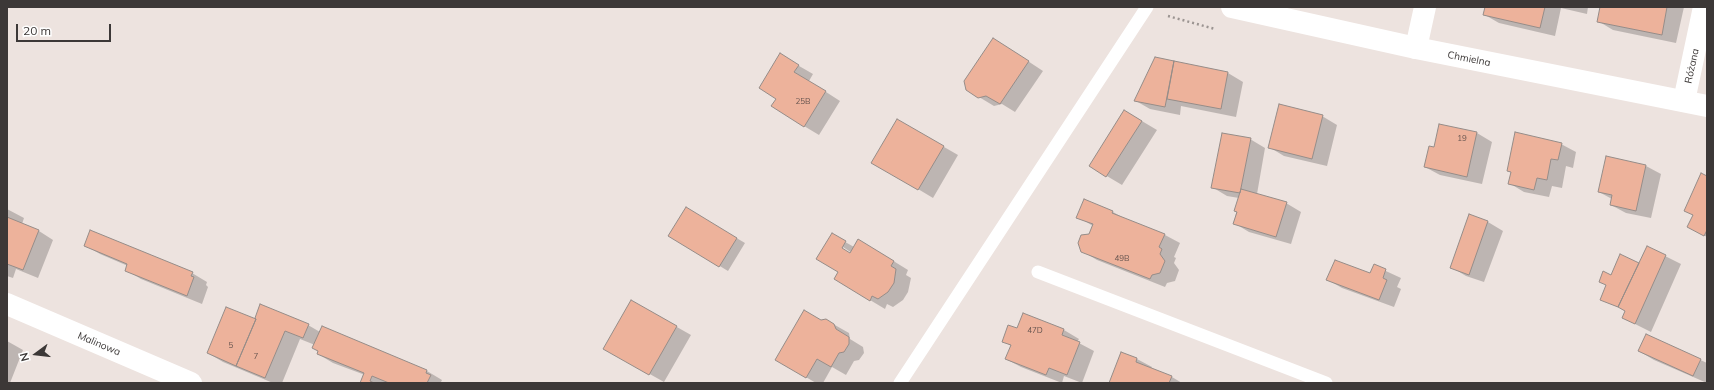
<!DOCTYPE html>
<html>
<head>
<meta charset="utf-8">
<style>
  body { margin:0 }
  #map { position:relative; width:1714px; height:390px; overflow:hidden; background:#ede3df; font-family:Mulish,sans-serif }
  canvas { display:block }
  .frame { position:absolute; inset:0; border:8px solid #3c3837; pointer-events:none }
  .north { position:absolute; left:16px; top:334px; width:40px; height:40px; -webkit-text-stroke:3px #fff; paint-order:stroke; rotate:255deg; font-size:11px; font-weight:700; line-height:16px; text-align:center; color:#3c3837 }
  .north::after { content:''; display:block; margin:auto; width:14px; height:18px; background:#3c3837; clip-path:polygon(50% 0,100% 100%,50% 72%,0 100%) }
  .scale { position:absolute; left:16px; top:24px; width:95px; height:18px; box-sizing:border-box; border:2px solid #3c3837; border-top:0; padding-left:5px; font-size:12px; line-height:14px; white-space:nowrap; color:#3c3837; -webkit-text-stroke:3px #fff; paint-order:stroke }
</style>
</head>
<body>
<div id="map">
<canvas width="1714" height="390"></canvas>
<div class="frame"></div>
<div class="north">N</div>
<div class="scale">20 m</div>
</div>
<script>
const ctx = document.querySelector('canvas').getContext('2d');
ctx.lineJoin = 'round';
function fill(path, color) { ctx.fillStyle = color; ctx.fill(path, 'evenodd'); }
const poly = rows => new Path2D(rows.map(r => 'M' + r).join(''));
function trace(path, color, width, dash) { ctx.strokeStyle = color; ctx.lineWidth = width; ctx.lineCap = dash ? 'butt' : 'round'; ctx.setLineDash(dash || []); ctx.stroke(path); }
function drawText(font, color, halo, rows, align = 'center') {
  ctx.font = font + ' Mulish,sans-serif'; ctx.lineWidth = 3.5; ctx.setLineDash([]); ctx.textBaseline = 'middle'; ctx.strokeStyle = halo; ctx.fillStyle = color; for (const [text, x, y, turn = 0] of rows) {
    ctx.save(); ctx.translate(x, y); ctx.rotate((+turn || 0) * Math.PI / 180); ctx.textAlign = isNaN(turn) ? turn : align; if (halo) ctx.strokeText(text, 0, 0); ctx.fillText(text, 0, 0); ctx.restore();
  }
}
fill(poly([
  [1486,7,1588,7,1587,14,1561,8,1555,36,1499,23,1485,15],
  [1601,7,1684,7,1676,43,1613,30,1598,21],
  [1008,48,1043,71,1015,112,1002,104,994,106,979,97],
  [780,55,813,74,809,81,840,101,819,135,804,126],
  [1156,59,1228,73,1243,82,1236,117,1181,106,1180,115,1150,109,1136,101],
  [1125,111,1157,130,1122,185,1090,166],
  [1322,116,1337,125,1327,166,1284,156,1269,147],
  [897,120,958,155,933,198,873,162],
  [1477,133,1492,142,1482,184,1440,175,1425,167,1435,148],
  [1250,139,1265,148,1257,194,1286,203,1301,212,1291,244,1249,232,1234,223,1239,198,1227,196,1212,187],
  [1561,144,1576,152,1573,168,1566,166,1562,188,1552,186,1549,197,1524,192,1509,183],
  [1646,166,1661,174,1651,218,1626,213,1611,205,1612,199,1599,192],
  [1707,177,1707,237,1688,227,1694,216,1685,210],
  [1084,200,1113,212,1127,220,1165,235,1180,243,1174,257,1176,258,1174,263,1179,270,1175,281,1167,283,1165,287,1097,260,1082,251,1093,226,1078,217],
  [7,209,24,218,22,224,39,231,53,240,38,278,16,269,13,278,7,276],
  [694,213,745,243,728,271,670,236],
  [1469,215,1488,222,1503,231,1484,282,1466,276,1451,267],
  [833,235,854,247,874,249,908,270,906,275,911,278,908,292,903,300,893,307,887,304,885,309,870,300,840,272],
  [843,247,855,255,854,256,843,250],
  [85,245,192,273,207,282,206,285,208,287,202,304,141,279,126,270,128,266,100,254],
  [1647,247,1681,264,1651,332,1623,318,1626,311,1601,299,1611,276,1639,264],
  [1375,266,1401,278,1397,287,1401,289,1394,307,1342,288,1328,280,1371,275],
  [631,301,691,335,664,382,605,349],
  [261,305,308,325,320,332,322,327,427,371,442,380,441,382,443,383,361,383,365,375,333,363,318,354,319,351,315,345,300,339,282,383,273,383,223,362,208,353,255,319],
  [1023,315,1064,330,1079,339,1077,342,1094,351,1082,383,1064,376,1062,383,1021,367,1006,359,1011,346,1003,341,1017,329],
  [826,320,849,333,850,339,863,347,864,353,859,360,854,361,846,375,832,367,823,383,816,383,777,360,821,321],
  [1646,335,1707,363,1707,383,1654,360,1639,351],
  [7,341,23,350,10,383,7,383],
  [1121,353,1137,359,1152,367,1151,369,1172,377,1182,383,1110,383]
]), '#0003');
const building = poly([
  [1485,7,1545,7,1540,28,1483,15,1485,7],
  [1600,7,1667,7,1662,35,1597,22,1600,7],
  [993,38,1029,61,1000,104,986,96,978,98,966,90,964,81,993,38],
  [780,53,799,65,794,72,826,91,804,127,771,106,776,99,759,88,780,53],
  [1155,57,1174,61,1165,107,1134,101,1155,57],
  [1174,61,1228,72,1221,109,1167,99,1174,61],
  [1279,104,1323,115,1312,159,1268,148,1279,104],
  [1124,110,1142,121,1106,177,1089,166,1124,110],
  [897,119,944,146,918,190,871,163,897,119],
  [1439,124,1477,132,1467,177,1424,167,1429,146,1434,147,1439,124],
  [1515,132,1562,143,1558,160,1551,159,1547,180,1537,178,1534,190,1508,184,1511,172,1507,171,1515,132],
  [1222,133,1251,138,1240,193,1211,188,1222,133],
  [1606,156,1646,165,1636,211,1610,205,1612,195,1598,192,1606,156],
  [1701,173,1707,176,1707,230,1704,236,1687,227,1693,215,1684,211,1701,173],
  [1241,189,1287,202,1276,237,1233,224,1237,212,1234,211,1241,189],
  [1084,199,1113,211,1112,213,1165,234,1159,247,1162,249,1160,254,1165,261,1160,273,1152,275,1150,279,1081,252,1078,243,1081,235,1089,234,1093,224,1076,218,1084,199],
  [686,207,737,238,719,267,668,236,686,207],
  [1469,214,1488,221,1469,275,1450,268,1469,214],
  [7,217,39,230,23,270,7,264,7,217],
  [90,230,193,272,191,276,194,277,187,296,125,271,127,264,84,246,90,230],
  [832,233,846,241,842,248,850,253,858,239,894,261,891,266,896,269,894,283,888,292,878,299,872,296,870,301,834,279,838,272,816,259,832,233],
  [1647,246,1666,255,1635,324,1622,318,1625,311,1618,307,1647,246],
  [1620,254,1639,263,1618,307,1600,300,1606,285,1599,282,1603,271,1611,275,1620,254],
  [1335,260,1370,273,1374,264,1386,269,1383,278,1387,280,1379,300,1326,280,1335,260],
  [631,300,677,326,649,375,603,349,631,300],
  [260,304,309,324,303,338,285,331,265,378,236,366,256,319,255,318,260,304],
  [226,307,256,319,236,366,207,353,226,307],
  [804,310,821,320,826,319,834,324,836,329,849,337,849,344,844,352,839,353,831,367,817,359,806,378,775,360,804,310],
  [1023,313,1064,329,1062,335,1080,342,1067,375,1049,368,1046,375,1005,359,1011,345,1002,342,1008,325,1017,328,1023,313],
  [322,326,427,370,426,373,431,375,427,383,389,383,372,376,370,381,374,383,360,383,364,373,317,354,318,351,312,348,322,326],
  [1646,334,1701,359,1693,376,1638,351,1646,334],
  [1121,352,1137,358,1136,362,1172,376,1169,383,1109,383,1121,352]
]);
fill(building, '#edb29b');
trace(building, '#958c88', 1);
trace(poly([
  [1168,16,1215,29]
]), '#9b9491', 2.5, [2, 3]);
trace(poly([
  [1038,272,1326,383],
  [900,383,1147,7]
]), '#fff', 13);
trace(poly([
  [1416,48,1425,7],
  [1684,101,1704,7],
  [7,304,191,383]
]), '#fff', 22);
trace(poly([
  [1232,7,1416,48,1707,106]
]), '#fff', 22);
drawText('8px', '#685650', null, [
  ["25B",803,102],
  ["19",1462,139],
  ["49B",1122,259],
  ["47D",1035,331],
  ["5",231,346],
  ["7",256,357]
]);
drawText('10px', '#3c3837', '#fff', [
  ["Chmielna",1469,59,11],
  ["Różana",1692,66,-78],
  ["Malinowa",99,344,23]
]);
</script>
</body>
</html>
